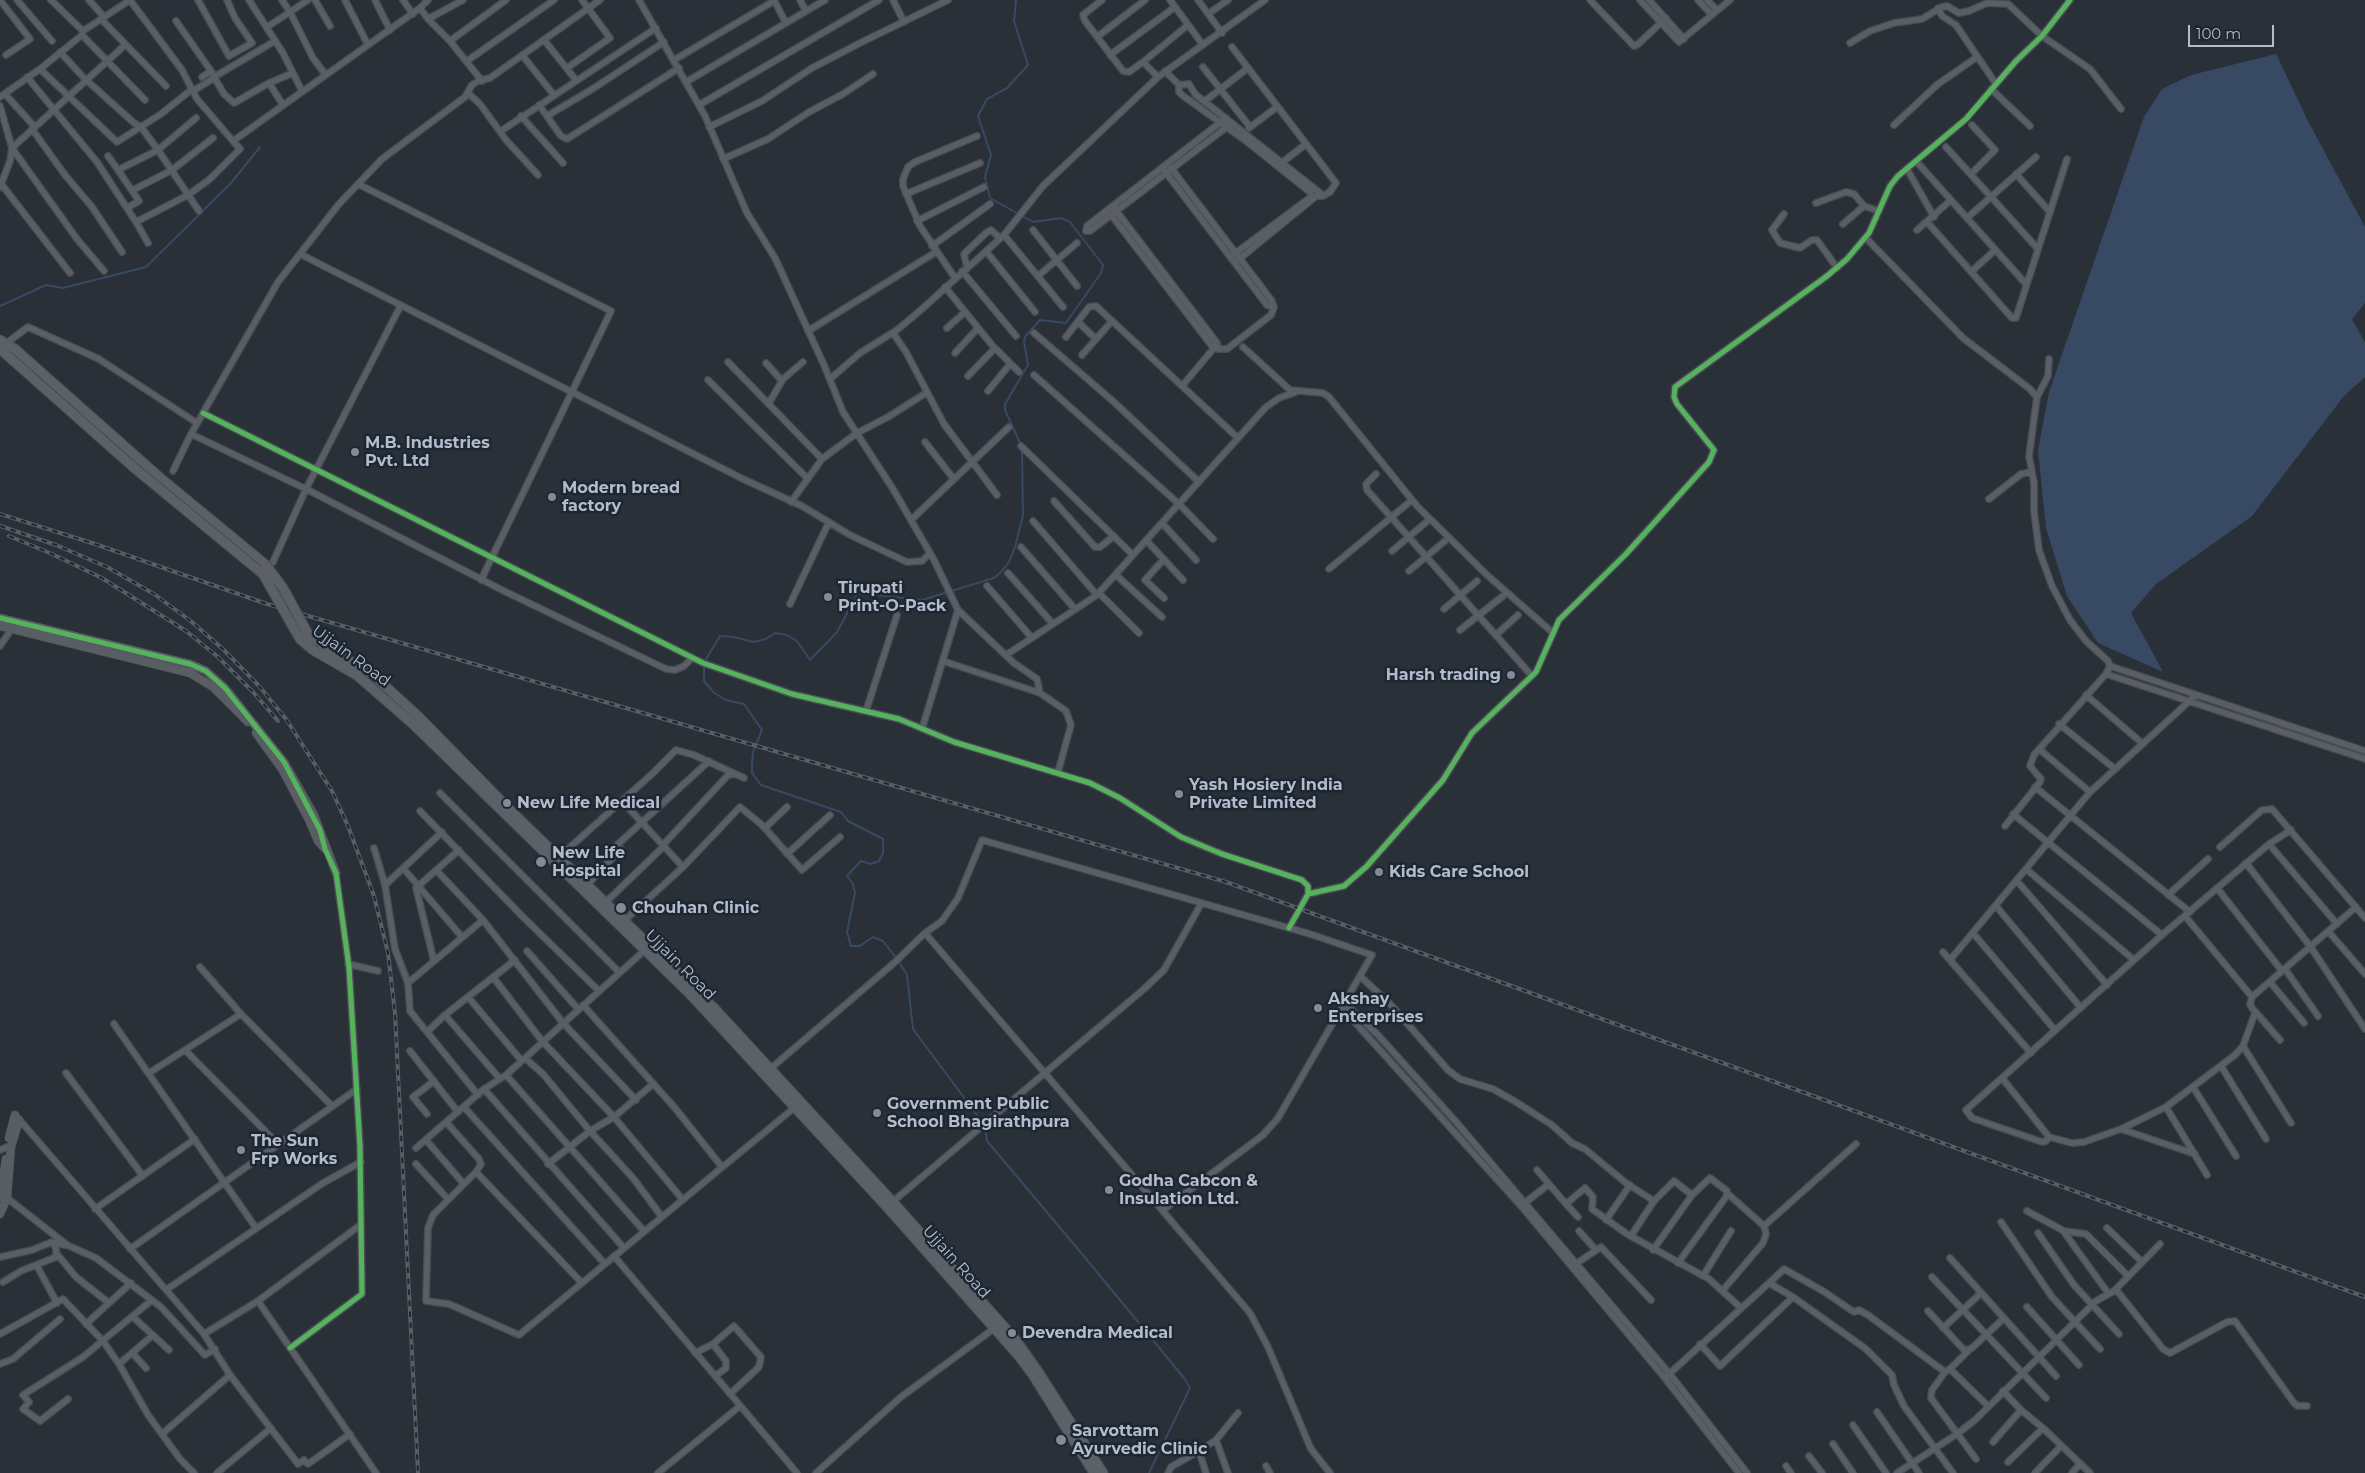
<!DOCTYPE html>
<html>
<head>
<meta charset="utf-8">
<style>
  body { margin:0 }
  #map { position:relative; width:2365px; height:1473px; overflow:hidden; background:#2a3038; font-family:Montserrat,sans-serif }
  canvas { display:block }
  .scale { position:absolute; left:2188px; top:25px; width:86px; height:22px; box-sizing:border-box; border:2px solid #b4bcc9; border-top:0; padding-left:6px; font-size:15px; line-height:18px; white-space:nowrap; color:#b4bcc9; -webkit-text-stroke:4px #1d2633; paint-order:stroke }
</style>
</head>
<body>
<div id="map">
<canvas width="2365" height="1473"></canvas>
<div class="scale">100 m</div>
</div>
<script>
const ctx = document.querySelector('canvas').getContext('2d');
ctx.lineJoin = 'round';
function fill(path, color) { ctx.fillStyle = color; ctx.fill(path, 'evenodd'); }
const poly = rows => new Path2D(rows.map(r => 'M' + r).join(''));
function trace(path, color, width, dash) { ctx.strokeStyle = color; ctx.lineWidth = width; ctx.lineCap = dash ? 'butt' : 'round'; ctx.setLineDash(dash || []); ctx.stroke(path); }
function drawText(font, color, halo, rows, align = 'center') {
  ctx.font = font + ' Montserrat,sans-serif'; ctx.lineWidth = 5; ctx.setLineDash([]); ctx.textBaseline = 'middle'; ctx.strokeStyle = halo; ctx.fillStyle = color; for (const [text, x, y, turn = 0] of rows) {
    ctx.save(); ctx.translate(x, y); ctx.rotate((+turn || 0) * Math.PI / 180); ctx.textAlign = isNaN(turn) ? turn : align; if (halo) ctx.strokeText(text, 0, 0); ctx.fillText(text, 0, 0); ctx.restore();
  }
}
fill(poly([
  [2276,54,2309,123,2365,227,2365,303,2352,319,2365,342,2365,377,2344,396,2252,516,2156,584,2131,613,2163,672,2098,643,2067,596,2046,528,2038,450,2049,392,2144,117,2162,89,2191,75]
]), '#384963');
trace(poly([
  [1016,0,1014,21,1028,65,1007,88,987,99,978,116,991,155,985,177,990,198,1033,222,1061,218,1070,222,1103,265,1101,273,1066,323,1040,320,1025,337,1024,342,1028,365,1005,404,1005,410,1020,443],
  [0,306,46,285,63,288,146,267,231,183,260,147],
  [705,661,720,636,734,637,753,642,766,639,775,633,787,635,797,641,810,660,837,632,858,593,922,600,994,578,1001,572,1009,562,1015,547,1023,515,1022,450],
  [704,666,704,681,713,692,726,700,744,704,762,730,753,752,752,765,752,773,761,785,841,812,848,821,883,839,883,853,879,861,871,864,861,861,847,876,853,884,855,893,847,932,851,946,860,946,873,937,883,941,896,958],
  [899,962,907,975,913,1029,985,1126,987,1141,1083,1255,1184,1378,1190,1388,1149,1473]
]), '#384963', 2);
const street = poly([
  [0,0,30,39,6,55],
  [17,0,52,41],
  [51,0,83,31],
  [89,0,104,17],
  [130,0,182,70,197,99,233,141],
  [198,0,229,56,252,43,235,18,227,0],
  [249,0,283,53,302,91],
  [308,0,290,12,313,58,325,74],
  [315,0,330,26],
  [345,0,368,45],
  [375,0,390,30],
  [403,0,413,14],
  [639,0,705,116,747,213,775,258,824,365,843,412,893,489,934,560,958,610,922,729],
  [774,0,786,23],
  [800,0,806,11],
  [893,0,904,22],
  [1102,0,1083,15,1085,21,1123,71,1129,72,1143,62,1158,77],
  [1170,0,1203,45],
  [1198,0,1222,33],
  [1590,0,1634,46,1637,45,1666,18],
  [1640,0,1679,42,1730,0],
  [1649,0,1684,39],
  [1698,0,1712,15],
  [1707,0,1717,10],
  [420,8,428,0],
  [1938,8,1942,16,1956,25,1996,84],
  [1208,14,1228,0],
  [101,19,166,86],
  [428,19,450,41,506,0],
  [176,21,211,71,202,77],
  [267,27,290,12,282,0],
  [82,35,145,100],
  [1097,37,1145,0],
  [544,40,576,80],
  [450,41,482,81],
  [1850,43,1870,31,1894,23,1922,19,1942,7,1947,6,1959,13,1969,11,1987,3,2008,4,2042,36,2090,69,2121,109],
  [1232,47,1336,183,1330,192,1323,196,1319,196],
  [60,52,83,77,134,123,141,127,158,150,196,118],
  [522,55,554,95],
  [1110,55,1175,7],
  [674,60,774,1],
  [467,61,554,0],
  [1143,62,1188,25],
  [1203,67,1250,127],
  [567,68,610,38,582,0],
  [40,69,117,142,161,114,191,90],
  [211,71,214,77,275,41],
  [1165,71,1179,85,1179,92,1182,95,1246,141,1311,193,1311,197,1233,255],
  [27,77,97,162,136,222,188,195,210,179,240,149,233,141,420,8,428,19,463,0],
  [214,77,224,94,234,103,269,83,293,73],
  [686,82,825,0],
  [269,83,283,105],
  [1179,85,1189,84,1195,94,1320,193,1238,260],
  [1991,89,2030,126],
  [193,91,214,78],
  [468,93,480,104,506,140,538,175],
  [5,94,34,126],
  [0,97,40,69,82,35,83,31,130,0],
  [1205,101,1248,68],
  [539,105,561,136,567,139,679,68],
  [699,105,879,0],
  [0,106,12,148,10,161,0,187],
  [521,116,563,163],
  [547,116,594,88,664,42],
  [1226,118,1087,226,1086,231,1090,231,1232,123],
  [1894,125,1938,84,1977,57],
  [709,127,762,101,812,68,862,42,948,0],
  [1249,128,1277,107],
  [32,129,65,175,92,207,122,252],
  [501,131,656,28],
  [1946,147,2038,249],
  [108,156,118,170],
  [723,159,768,139,809,112,843,94,873,74],
  [1916,161,2026,284],
  [1280,164,1306,144],
  [1907,169,1934,217],
  [1164,170,1267,305,1274,307,1272,301,1171,168],
  [1971,174,1995,150,1972,125],
  [2016,174,2050,212],
  [358,184,611,311,481,580],
  [2,185,70,273],
  [133,190,172,170,213,138],
  [906,194,980,163],
  [1816,203,1846,192,1854,194,1864,206,1879,211],
  [127,208,139,201,118,170,158,150,199,211],
  [1109,212,1212,346,1218,349,1217,343,1114,208],
  [1784,214,1772,230,1780,243,1800,248,1812,240,1817,240,1837,268],
  [1967,218,2036,157],
  [917,221,984,187],
  [136,222,148,243],
  [1928,223,2012,318,2016,318,2067,159],
  [1843,224,1864,206],
  [1033,230,1077,286],
  [1917,230,1951,200],
  [1004,235,1063,307],
  [1866,238,1963,338,2030,389,2037,397,2029,456,2034,483,2034,511,2039,550,2052,586,2070,620,2086,641,2108,661,2110,666,2106,674,2034,755,2030,766,2041,779,2040,782,2005,826],
  [932,246,990,204],
  [986,251,1035,312],
  [300,254,745,480,802,506,850,535,907,562,922,561,930,553],
  [967,267,964,254,986,233,991,230,1000,238],
  [104,271,77,239,12,148,125,45],
  [962,271,1016,336],
  [1971,272,1995,250],
  [1038,276,1077,243],
  [955,278,920,226,903,186,903,179,908,167,915,162,977,136],
  [945,287,992,345,1019,372],
  [1078,322,1096,339],
  [947,328,965,312],
  [808,331,936,252],
  [893,333,906,352,944,424,997,495],
  [1034,333,1114,402,1199,482],
  [1066,337,1089,307,1096,306,1238,438],
  [4,345,28,327,99,359,197,423],
  [1243,347,1290,390,1323,393,1329,397,1417,506,1487,575,1552,632],
  [1218,349,1227,349,1271,315,1274,307],
  [955,353,978,328],
  [1082,355,1112,321],
  [728,362,822,459],
  [766,363,782,381],
  [1034,375,1179,504,1213,539],
  [968,376,995,348],
  [830,379,860,353,897,330,922,309,1004,235,1043,186,1158,77,1265,0],
  [708,380,808,479],
  [1182,386,1214,348],
  [988,391,1010,364],
  [2037,397,2048,376,2049,359],
  [769,403,783,379,803,362],
  [203,413,703,663,792,694,899,719,954,742,1090,783,1120,798,1181,837,1222,854,1302,880,1308,886,1308,894,1289,928],
  [191,434,306,489,504,591,666,669,675,670,684,666,692,658],
  [925,442,953,478],
  [1021,446,1133,555],
  [173,471,191,434,278,282,339,204,382,159,465,97,472,85,478,81,490,78,600,0],
  [1376,474,1366,484,1367,490,1532,676],
  [1989,499,2021,474,2031,472],
  [1054,501,1095,547,1100,547,1114,536],
  [791,502,822,459,857,433,888,417,926,393],
  [911,520,1009,427],
  [1033,521,1097,595],
  [1162,523,1196,560],
  [1146,540,1183,580],
  [1021,547,1075,609],
  [1392,551,1430,519],
  [273,562,306,489,401,305],
  [1329,569,1412,500],
  [1409,571,1445,541],
  [1008,573,1053,624],
  [1116,575,1162,617],
  [987,586,1032,638],
  [1099,593,1139,633],
  [1164,598,1145,580,1164,559],
  [790,604,829,522],
  [1444,609,1477,581],
  [958,610,1014,663,1037,679,1040,693,1066,711,1071,725,1058,772],
  [1460,630,1503,596],
  [1496,635,1518,615],
  [0,646,13,627],
  [1006,655,1097,595,1266,407,1279,398,1296,392],
  [943,661,1040,693],
  [2110,666,2365,751],
  [2106,674,2365,759],
  [2086,695,2143,744],
  [866,711,897,615],
  [2059,724,2115,769],
  [2039,749,2090,792],
  [2035,787,2190,912],
  [440,793,619,972],
  [622,801,683,867],
  [420,811,523,917,598,990],
  [2013,814,2162,935],
  [765,828,787,807],
  [2269,844,2337,924],
  [617,845,709,761],
  [2220,847,2262,810,2272,809,2365,918],
  [374,848,385,885,395,949,408,983,410,1011,478,1095],
  [787,854,830,815],
  [559,857,652,774,676,750,694,755,744,778],
  [2246,863,2310,946,2365,1029],
  [403,868,462,937],
  [2026,869,2134,960],
  [437,871,483,920,563,1023,636,1100],
  [2017,881,2107,985],
  [385,885,442,832],
  [587,885,621,849],
  [2217,888,2282,971],
  [1308,894,1344,886,1366,867,1443,780,1472,733,1536,672,1559,620,1626,554,1709,462,1714,450,1677,404,1674,397,1675,387,1827,276,1847,259,1869,233,1890,186,1898,176,1966,119,2016,61,2042,36,2070,0],
  [2168,895,2208,859],
  [606,902,662,848,663,845,728,775,735,774],
  [1996,906,2081,1008],
  [2185,916,2252,997,2356,907],
  [625,920,683,867,740,807,762,825,802,870,840,837],
  [2328,931,2365,974],
  [925,933,1250,1313,1268,1347,1311,1449,1330,1473],
  [1973,933,2055,1030],
  [527,951,578,1009],
  [1943,952,2031,1053],
  [1950,960,2090,792,2196,695],
  [434,961,416,888,459,850],
  [348,964,378,971],
  [200,967,241,1014,331,1105],
  [2285,969,2318,1016],
  [1360,976,1390,1004,1448,1070,1460,1079,1493,1089,1516,1102,1552,1125,1572,1143,1585,1149,1626,1183,1654,1201,1631,1236],
  [493,977,542,1041,614,1117,683,1200],
  [2270,982,2304,1023],
  [408,983,483,920],
  [468,997,521,1060],
  [2252,997,2250,1004,2252,1008,2280,1040],
  [1345,1003,1378,1035,1458,1124,1669,1373,1747,1473],
  [583,1005,675,1108,722,1167],
  [1342,1008,1521,1206,1664,1377,1739,1473],
  [445,1015,500,1079],
  [114,1024,256,1228],
  [427,1032,445,1015,515,960],
  [2243,1046,2291,1123],
  [185,1050,278,1144],
  [410,1051,458,1112],
  [525,1058,543,1074,590,1131,633,1178,662,1217],
  [2221,1066,2266,1139],
  [770,1069,894,963,925,933,942,921,958,898,982,840,1310,934,1372,955,1278,1118,1263,1135,1163,1210],
  [66,1073,143,1176],
  [149,1073,241,1014],
  [506,1075,644,1231],
  [2002,1078,2049,1137,2046,1141,2042,1142,1972,1118,1966,1110,2162,935,2269,844,2291,830],
  [2193,1087,2236,1156],
  [484,1089,624,1248],
  [464,1107,605,1264],
  [2166,1107,2207,1175],
  [427,1114,413,1097,434,1081],
  [18,1118,204,1334,230,1375,298,1464,304,1460,308,1464,350,1434],
  [446,1122,479,1159,481,1164,476,1172,433,1215,428,1228,426,1301,449,1304,519,1335,794,1108],
  [2121,1129,2195,1154],
  [2049,1137,2072,1143,2084,1142,2121,1129,2166,1107,2235,1055,2243,1046,2255,1013],
  [426,1140,463,1183],
  [416,1148,484,1089,506,1075,645,950],
  [0,1150,7,1147],
  [416,1164,447,1198],
  [548,1164,590,1131,614,1117,653,1084],
  [1537,1170,1566,1204,1585,1188,1593,1197,1592,1209,1627,1234,1709,1279,1741,1308],
  [476,1172,582,1283],
  [1727,1193,1764,1226,1856,1144],
  [7,1198,67,1245,96,1258,161,1307,205,1355,215,1349],
  [1654,1201,1674,1181,1692,1195,1710,1178,1727,1191,1726,1197,1678,1263],
  [890,1204,1144,989,1164,970,1201,904],
  [1566,1204,1578,1217],
  [1522,1205,1549,1184],
  [95,1209,195,1139],
  [2027,1211,2064,1231,2086,1234,2128,1276],
  [1606,1220,1630,1185],
  [2001,1222,2052,1297,2100,1349],
  [2107,1228,2142,1262],
  [1579,1231,1596,1250],
  [2064,1232,2108,1293],
  [2038,1233,2074,1285,2119,1334],
  [130,1249,357,1089],
  [1653,1250,1692,1195],
  [57,1254,76,1277,109,1303],
  [614,1256,797,1473],
  [0,1257,32,1250,52,1242,65,1245],
  [1950,1258,2056,1376],
  [1574,1265,1601,1247,1651,1300],
  [37,1266,57,1303],
  [1703,1276,1731,1231],
  [1932,1277,2046,1398],
  [3,1282,21,1271,56,1257,56,1248,52,1242],
  [166,1290,323,1183,361,1162],
  [1723,1290,1763,1243,1766,1234,1764,1226],
  [2114,1291,2160,1244],
  [258,1301,376,1473],
  [2027,1307,2079,1365],
  [1928,1311,1965,1351,1972,1348,2003,1319],
  [133,1317,169,1350],
  [86,1324,131,1283],
  [1943,1328,1981,1293],
  [0,1334,63,1299,103,1341,119,1364,148,1415,180,1459,194,1473],
  [204,1334,258,1301,359,1226],
  [713,1344,726,1361,726,1368,715,1376],
  [1700,1344,1720,1366,1793,1297],
  [290,1348,362,1294,360,1146,349,967,336,873],
  [132,1353,146,1368],
  [695,1353,713,1344,734,1326,761,1357,759,1367,730,1394],
  [0,1364,13,1359,60,1319],
  [119,1364,153,1335],
  [1950,1369,1968,1351],
  [1945,1372,1932,1390,1931,1398,1976,1459],
  [1668,1375,1769,1283],
  [2003,1391,2021,1410],
  [68,1399,40,1421,23,1409,29,1402,23,1395,83,1357,152,1300],
  [1877,1412,1919,1473],
  [1853,1425,1886,1473],
  [2043,1428,2090,1473],
  [162,1434,230,1375],
  [1216,1440,1228,1473],
  [1993,1442,2021,1410,2043,1428,2008,1462],
  [1833,1444,1853,1473],
  [1199,1451,1216,1440,1238,1413],
  [1809,1456,1822,1473],
  [1266,1466,1270,1473],
  [1786,1466,1791,1473],
  [217,1473,271,1428],
  [658,1473,740,1406],
  [816,1473,901,1397,996,1327],
  [1168,1473,1171,1467,1199,1451,1206,1473],
  [1897,1473,1957,1434,1975,1420,2096,1301,2114,1291,2118,1292,2163,1349,2170,1353,2227,1322,2235,1321,2294,1403,2298,1406,2307,1406],
  [1953,1473,1904,1406,1894,1385,1892,1375,1866,1349,1793,1297,1769,1283,1784,1269,1823,1291,1854,1312,1859,1310,1868,1315,1945,1372,1950,1369,1988,1406],
  [2035,1473,2061,1446],
  [2072,1473,2080,1464]
]);
const secondary = poly([
  [0,618,190,664,206,671,225,688,284,762,314,815,336,873],
  [0,626,190,673,213,687,248,722],
  [256,733,282,769,309,820,318,841,325,849],
  [9,1138,15,1115],
  [0,1197,6,1159],
  [0,1214,7,1198,11,1147,19,1120]
]);
const primary = poly([
  [0,340,15,349,164,481,266,565],
  [0,349,132,466],
  [418,716,513,813,715,1009,892,1201,1015,1339,1037,1370,1103,1473],
  [413,724,689,993,887,1207,1018,1355,1033,1375,1094,1473]
]);
trace(street, '#484c53', 8);
trace(secondary, '#484c53', 9);
trace(primary, '#484c55', 11);
trace(street, '#5a5e66', 5.5);
trace(secondary, '#595d64', 8);
trace(primary, '#5c6168', 9);
const rail = poly([
  [0,514,95,544,267,604,1226,882,2365,1297],
  [0,526,56,545,107,567,154,594,192,622,224,650,259,686,286,719,332,791,348,826,374,896,388,953,395,1013,418,1473],
  [9,536,52,554,102,578,186,631,218,657,253,692,278,721]
]);
trace(rail, '#595d64', 4);
trace(rail, '#1d2633', 2, [5.5]);
const primaryBridge = poly([
  [132,466,263,574,300,639,313,650,358,676,413,724],
  [266,565,283,588,308,634,323,645,372,674,418,716]
]);
trace(primaryBridge, '#484c55', 11, []);
trace(primaryBridge, '#5c6168', 9);
trace(poly([
  [203,413,703,663,792,694,899,719,954,742,1090,783,1120,798,1181,837,1222,854,1302,880,1308,886,1308,894,1289,928],
  [0,618,190,664,206,671,225,688,284,762,320,830,325,849,336,873,349,967,360,1146,362,1294,290,1348],
  [1308,894,1344,886,1366,867,1443,780,1472,733,1536,672,1559,620,1626,554,1709,462,1714,450,1677,404,1674,397,1675,387,1827,276,1847,259,1869,233,1890,186,1898,176,1966,119,2016,61,2042,36,2070,0]
]), '#56b35d', 5);
for (const [x, y, r, color] of [
  [355,452,5,"#848b96"],
  [552,497,5,"#848b96"],
  [828,597,5,"#848b96"],
  [1511,675,5,"#848b96"],
  [1179,794,5,"#848b96"],
  [507,803,5,"#848b96"],
  [541,862,6,"#848b96"],
  [1379,872,5,"#848b96"],
  [621,908,6,"#848b96"],
  [1318,1008,5,"#848b96"],
  [877,1113,5,"#848b96"],
  [241,1150,5,"#848b96"],
  [1109,1190,5,"#848b96"],
  [1012,1333,5,"#848b96"],
  [1061,1440,6,"#848b96"]
]) { const dot = new Path2D(); dot.arc(x, y, r, 0, 2 * Math.PI); ctx.fillStyle = color; ctx.fill(dot); trace(dot, '#1d2633', 2); }
drawText('bold 16px', '#b4bcc9', '#1d2633', [
  ["M.B. Industries",365,443],
  ["Pvt. Ltd",365,461],
  ["Modern bread",562,488],
  ["factory",562,506],
  ["Tirupati",838,588],
  ["Print-O-Pack",838,606],
  ["Harsh trading",1501,675,"right"],
  ["Yash Hosiery India",1189,785],
  ["Private Limited",1189,803],
  ["New Life Medical",517,803],
  ["New Life",552,853],
  ["Hospital",552,871],
  ["Kids Care School",1389,872],
  ["Chouhan Clinic",632,908],
  ["Akshay",1328,999],
  ["Enterprises",1328,1017],
  ["Government Public",887,1104],
  ["School Bhagirathpura",887,1122],
  ["The Sun",251,1141],
  ["Frp Works",251,1159],
  ["Godha Cabcon &",1119,1181],
  ["Insulation Ltd.",1119,1199],
  ["Devendra Medical",1022,1333],
  ["Sarvottam",1072,1431],
  ["Ayurvedic Clinic",1072,1449]
], 'left');
drawText('16px', '#b4bcc9', '#1d2633', [
  ["Ujjain Road",351,656,36],
  ["Ujjain Road",680,965,45],
  ["Ujjain Road",956,1262,48]
]);
</script>
</body>
</html>
